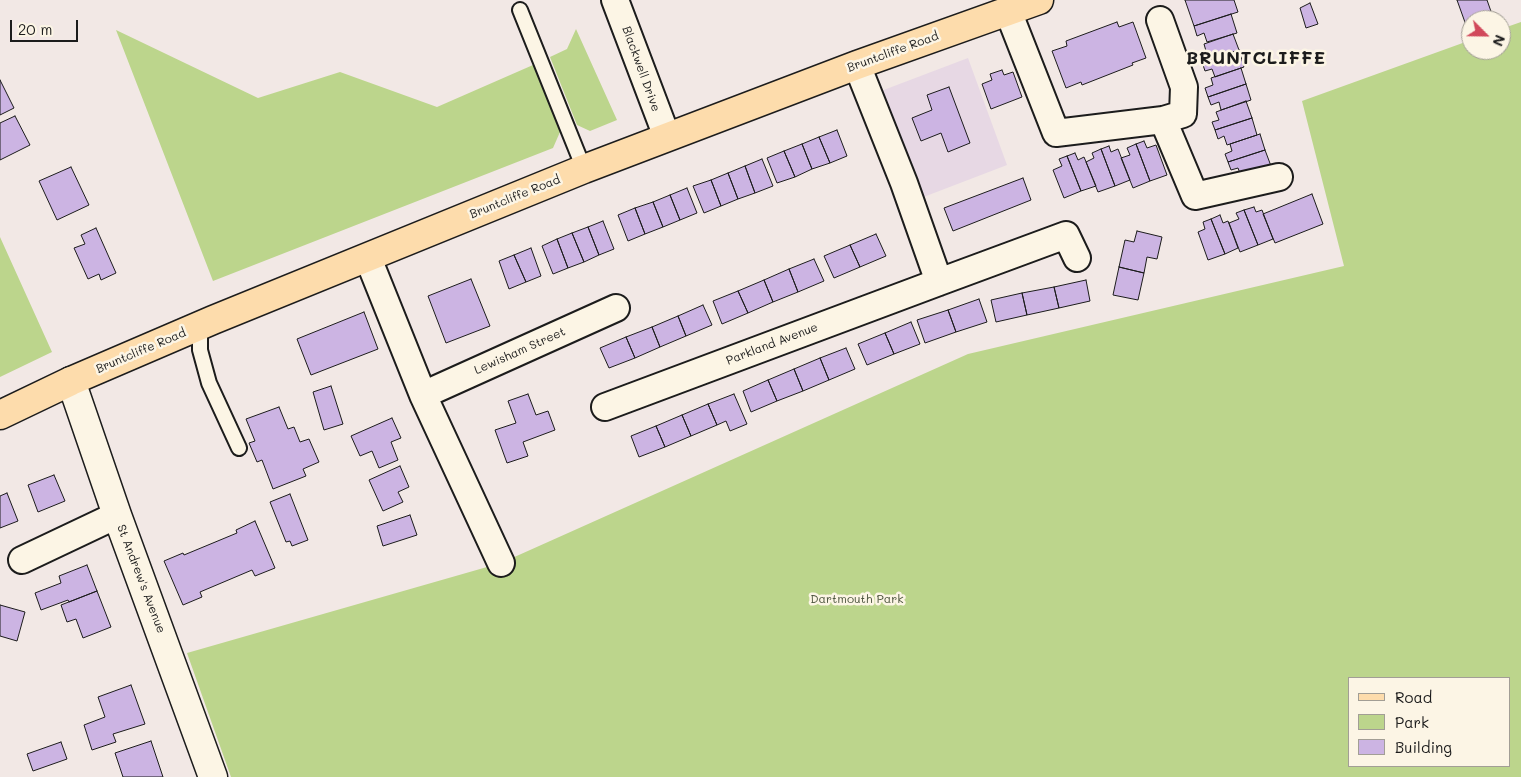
<!DOCTYPE html>
<html>
<head>
<meta charset="utf-8">
<style>
  body { margin:0 }
  #map { position:relative; width:1521px; height:777px; overflow:hidden; background:#f2e8e5; font-family:Mali,sans-serif }
  canvas { display:block }
  .legend { position:absolute; left:1348px; top:677px; width:162px; height:90px; box-sizing:border-box; background:#fcf5e5; border:1px solid #a29e95; margin:0; padding:6px 9px; list-style:none; font-size:15px; color:#1c1c1c }
  .legend li { display:flex; align-items:center; gap:10px; height:25px }
  .legend b { width:25px; border:1px solid #a29e95 }
  .north { position:absolute; left:1461px; top:10px; width:50px; height:50px; box-sizing:border-box; background:#fcf5e5; border:1px solid #a29e95; border-radius:50%; rotate:113deg; font-size:14px; font-weight:700; line-height:20px; text-align:center; color:#1c1c1c }
  .north::after { content:''; display:block; margin:auto; width:18px; height:22px; background:#d1495b; clip-path:polygon(50% 0,100% 100%,50% 72%,0 100%) }
  .scale { position:absolute; left:10px; top:20px; width:68px; height:22px; box-sizing:border-box; border:2px solid #1c1c1c; border-top:0; padding-left:6px; font-size:15px; line-height:18px; white-space:nowrap; color:#1c1c1c; -webkit-text-stroke:4px #fcf5e5; paint-order:stroke }
</style>
</head>
<body>
<div id="map">
<canvas width="1521" height="777"></canvas>
<ul class="legend">
<li><b style="height:6px;background:#fddcac"></b>Road</li>
<li><b style="height:14px;background:#bcd58c"></b>Park</li>
<li><b style="height:14px;background:#ccb4e3"></b>Building</li>
</ul>
<div class="north">N</div>
<div class="scale">20 m</div>
</div>
<script>
const ctx = document.querySelector('canvas').getContext('2d');
ctx.lineJoin = 'round';
function fill(path, color) { ctx.fillStyle = color; ctx.fill(path, 'evenodd'); }
const poly = rows => new Path2D(rows.map(r => 'M' + r).join(''));
function trace(path, color, width, dash) { ctx.strokeStyle = color; ctx.lineWidth = width; ctx.lineCap = dash ? 'butt' : 'round'; ctx.setLineDash(dash || []); ctx.stroke(path); }
function drawText(font, color, halo, rows, align = 'center') {
  ctx.font = font + ' Mali,sans-serif'; ctx.lineWidth = 5; ctx.setLineDash([]); ctx.textBaseline = 'middle'; ctx.strokeStyle = halo; ctx.fillStyle = color; for (const [text, x, y, turn = 0] of rows) {
    ctx.save(); ctx.translate(x, y); ctx.rotate((+turn || 0) * Math.PI / 180); ctx.textAlign = isNaN(turn) ? turn : align; if (halo) ctx.strokeText(text, 0, 0); ctx.fillText(text, 0, 0); ctx.restore();
  }
}
fill(poly([
  [968,58,1007,165,921,198,881,91]
]), '#e7d8e4');
fill(poly([
  [1521,22,1521,777,231,777,187,653,501,563,968,354,1344,266,1302,101,1471,40,1471,50,1501,50,1501,29],
  [1350,678,1510,678,1510,766,1350,766],
  [576,29,617,120,590,131,577,125,550,57,567,49],
  [116,30,258,98,340,72,437,107,533,65,560,132,553,148,213,281],
  [0,237,52,352,0,377]
]), '#bcd58c');
const building = poly([
  [1185,0,1234,0,1238,12,1194,26,1185,0],
  [1457,0,1487,0,1494,20,1471,20,1471,39,1457,0],
  [1310,3,1318,24,1306,28,1300,8,1310,3],
  [1231,14,1237,33,1207,42,1204,33,1197,36,1194,26,1231,14],
  [1117,22,1119,27,1133,22,1146,58,1132,63,1133,65,1082,85,1081,82,1066,88,1052,51,1067,46,1066,41,1117,22],
  [1233,34,1239,50,1202,62,1199,53,1206,51,1204,44,1233,34],
  [1239,50,1244,67,1215,77,1212,69,1205,71,1202,62,1239,50],
  [1241,68,1246,84,1208,97,1205,88,1213,85,1211,78,1241,68],
  [1002,70,1004,75,1013,72,1022,97,991,109,982,84,992,80,990,74,1002,70],
  [0,80,14,108,0,115,0,80],
  [1246,84,1251,100,1221,110,1219,102,1211,105,1208,97,1246,84],
  [949,87,970,143,948,152,941,133,921,141,912,118,932,110,927,95,949,87],
  [1246,101,1252,118,1215,130,1212,122,1219,120,1216,112,1246,101],
  [15,116,30,145,0,160,0,123,15,116],
  [1252,118,1257,135,1227,145,1224,136,1218,139,1215,130,1252,118],
  [837,130,847,156,830,163,819,137,837,130],
  [1260,134,1265,150,1228,162,1225,154,1232,151,1230,144,1260,134],
  [819,137,830,163,812,169,802,144,819,137],
  [1144,141,1147,148,1156,145,1167,175,1150,181,1136,144,1144,141],
  [802,144,812,169,795,177,784,151,802,144],
  [1136,144,1150,181,1133,188,1121,158,1130,155,1127,148,1136,144],
  [1109,146,1111,152,1118,149,1130,180,1115,186,1101,149,1109,146],
  [1101,149,1115,186,1098,192,1086,162,1094,158,1092,153,1101,149],
  [1265,150,1271,166,1241,176,1238,168,1231,170,1228,162,1265,150],
  [784,151,795,177,777,183,767,158,784,151],
  [1075,153,1078,160,1084,157,1096,186,1081,191,1067,156,1075,153],
  [1067,156,1081,191,1064,198,1053,170,1062,166,1059,159,1067,156],
  [762,159,773,186,755,193,745,166,762,159],
  [745,166,755,193,738,199,728,173,745,166],
  [71,167,89,205,57,220,39,181,71,167],
  [728,173,738,199,721,206,711,180,728,173],
  [1023,178,1031,200,953,231,944,208,1023,178],
  [711,180,721,206,704,213,693,186,711,180],
  [687,188,697,213,680,220,670,195,687,188],
  [1312,194,1323,224,1275,243,1263,214,1312,194],
  [670,195,680,220,663,227,653,202,670,195],
  [653,202,663,227,645,234,635,208,653,202],
  [1254,207,1256,212,1262,210,1273,239,1258,245,1244,210,1254,207],
  [635,208,645,234,628,241,618,215,635,208],
  [1244,210,1258,245,1240,252,1229,223,1239,219,1236,213,1244,210],
  [1220,215,1223,223,1228,221,1238,248,1225,254,1211,219,1220,215],
  [1211,219,1225,254,1208,260,1198,232,1205,229,1203,222,1211,219],
  [603,221,614,249,599,255,588,227,603,221],
  [588,227,599,255,584,262,572,233,588,227],
  [96,228,116,273,101,280,99,274,88,279,74,248,85,244,81,235,96,228],
  [1137,231,1162,237,1157,259,1147,257,1144,273,1119,267,1125,240,1134,242,1137,231],
  [572,233,584,262,568,268,557,239,572,233],
  [876,234,886,256,860,267,850,245,876,234],
  [557,239,568,268,553,274,542,246,557,239],
  [850,245,860,267,834,278,824,256,850,245],
  [531,248,541,276,526,282,514,255,531,248],
  [514,255,526,282,509,289,499,261,514,255],
  [814,259,824,281,798,292,789,269,814,259],
  [1119,267,1144,273,1138,300,1113,295,1119,267],
  [789,269,798,292,773,302,764,280,789,269],
  [471,279,490,326,446,343,428,296,471,279],
  [764,280,773,302,748,313,738,291,764,280],
  [1086,280,1090,301,1059,308,1054,287,1086,280],
  [1054,287,1059,308,1027,315,1022,293,1054,287],
  [738,291,748,313,722,324,713,301,738,291],
  [1022,293,1027,315,996,322,991,300,1022,293],
  [979,299,987,322,956,332,948,310,979,299],
  [703,305,712,325,686,336,678,316,703,305],
  [948,310,956,332,925,343,917,320,948,310],
  [364,312,378,349,311,375,297,339,364,312],
  [678,316,686,336,660,347,652,327,678,316],
  [911,322,920,344,894,354,885,333,911,322],
  [652,327,660,347,635,358,626,337,652,327],
  [885,333,894,354,867,365,858,344,885,333],
  [626,337,635,358,609,368,600,348,626,337],
  [846,348,855,369,829,380,820,358,846,348],
  [820,358,829,380,803,391,794,369,820,358],
  [794,369,803,391,777,401,768,380,794,369],
  [768,380,777,401,751,412,743,391,768,380],
  [331,386,343,424,324,430,313,392,331,386],
  [528,394,536,415,548,411,555,430,523,442,528,456,507,463,495,430,516,423,508,401,528,394],
  [734,394,747,424,730,431,726,421,717,425,708,404,734,394],
  [708,404,717,425,691,436,682,415,708,404],
  [279,407,288,429,294,427,300,442,309,439,319,462,303,469,306,476,273,489,262,460,257,462,249,443,255,441,246,419,279,407],
  [682,415,691,436,665,447,656,426,682,415],
  [392,418,401,438,391,442,398,460,379,468,372,451,360,456,351,436,392,418],
  [656,426,665,447,639,457,631,436,656,426],
  [400,466,409,487,398,492,403,502,383,511,369,480,400,466],
  [54,475,65,501,38,512,28,485,54,475],
  [7,493,18,521,0,528,0,496,7,493],
  [290,494,308,540,292,546,290,541,286,542,270,502,290,494],
  [410,515,417,535,383,546,377,526,410,515],
  [255,521,275,568,255,576,252,570,200,592,202,597,183,605,164,561,183,553,184,555,237,533,236,530,255,521],
  [87,565,97,591,69,602,68,600,41,610,35,593,61,583,59,576,87,565],
  [97,591,111,627,83,638,76,619,67,622,61,605,97,591],
  [0,605,25,612,17,641,0,636,0,605],
  [131,685,145,724,113,734,116,742,92,750,84,725,105,717,98,697,131,685],
  [151,741,163,777,123,777,115,753,151,741],
  [61,742,67,759,33,771,27,754,61,742]
]);
fill(building, '#ccb4e3');
trace(building, '#1c1c1c', 1);
const lane = poly([
  [520,10,584,169],
  [200,326,200,350,209,383,239,448]
]);
const street = poly([
  [615,0,667,137],
  [1008,11,1056,133,1163,120,1183,114,1184,87,1160,20],
  [857,65,904,183,939,282,1066,235,1077,258],
  [1163,120,1195,196,1279,177],
  [368,258,423,395,501,563],
  [423,395,616,308],
  [605,407,939,282],
  [22,560,117,515]
]);
const secondary = poly([
  [71,381,117,515,213,777]
]);
const primary = poly([
  [0,415,71,381,213,320,584,169,857,65,1039,0]
]);
trace(lane, '#1c1c1c', 18);
trace(street, '#1c1c1c', 30);
trace(secondary, '#1c1c1c', 31);
trace(primary, '#1c1c1c', 31);
trace(lane, '#fcf5e5', 14);
trace(street, '#fcf5e5', 26);
trace(secondary, '#fcf5e5', 28);
trace(primary, '#fddcac', 28);
drawText('12px', '#1c1c1c', '#fcf5e5', [
  ["Bruntcliffe Road",893,52,-20],
  ["Blackwell Drive",641,69,70],
  ["Bruntcliffe Road",515,197,-22],
  ["Parkland Avenue",772,344,-21],
  ["Bruntcliffe Road",141,351,-23],
  ["Lewisham Street",520,351,-24],
  ["St Andrew's Avenue",141,579,69]
]);
drawText('12px', '#4c543e', '#fcf5e5', [
  ["Dartmouth Park",857,599]
]);
ctx.letterSpacing = '1px';
drawText('bold 18px', '#1c1c1c', '#fcf5e5', [
  ["BRUNTCLIFFE",1256,58]
]);
ctx.letterSpacing = '0px';
</script>
</body>
</html>
